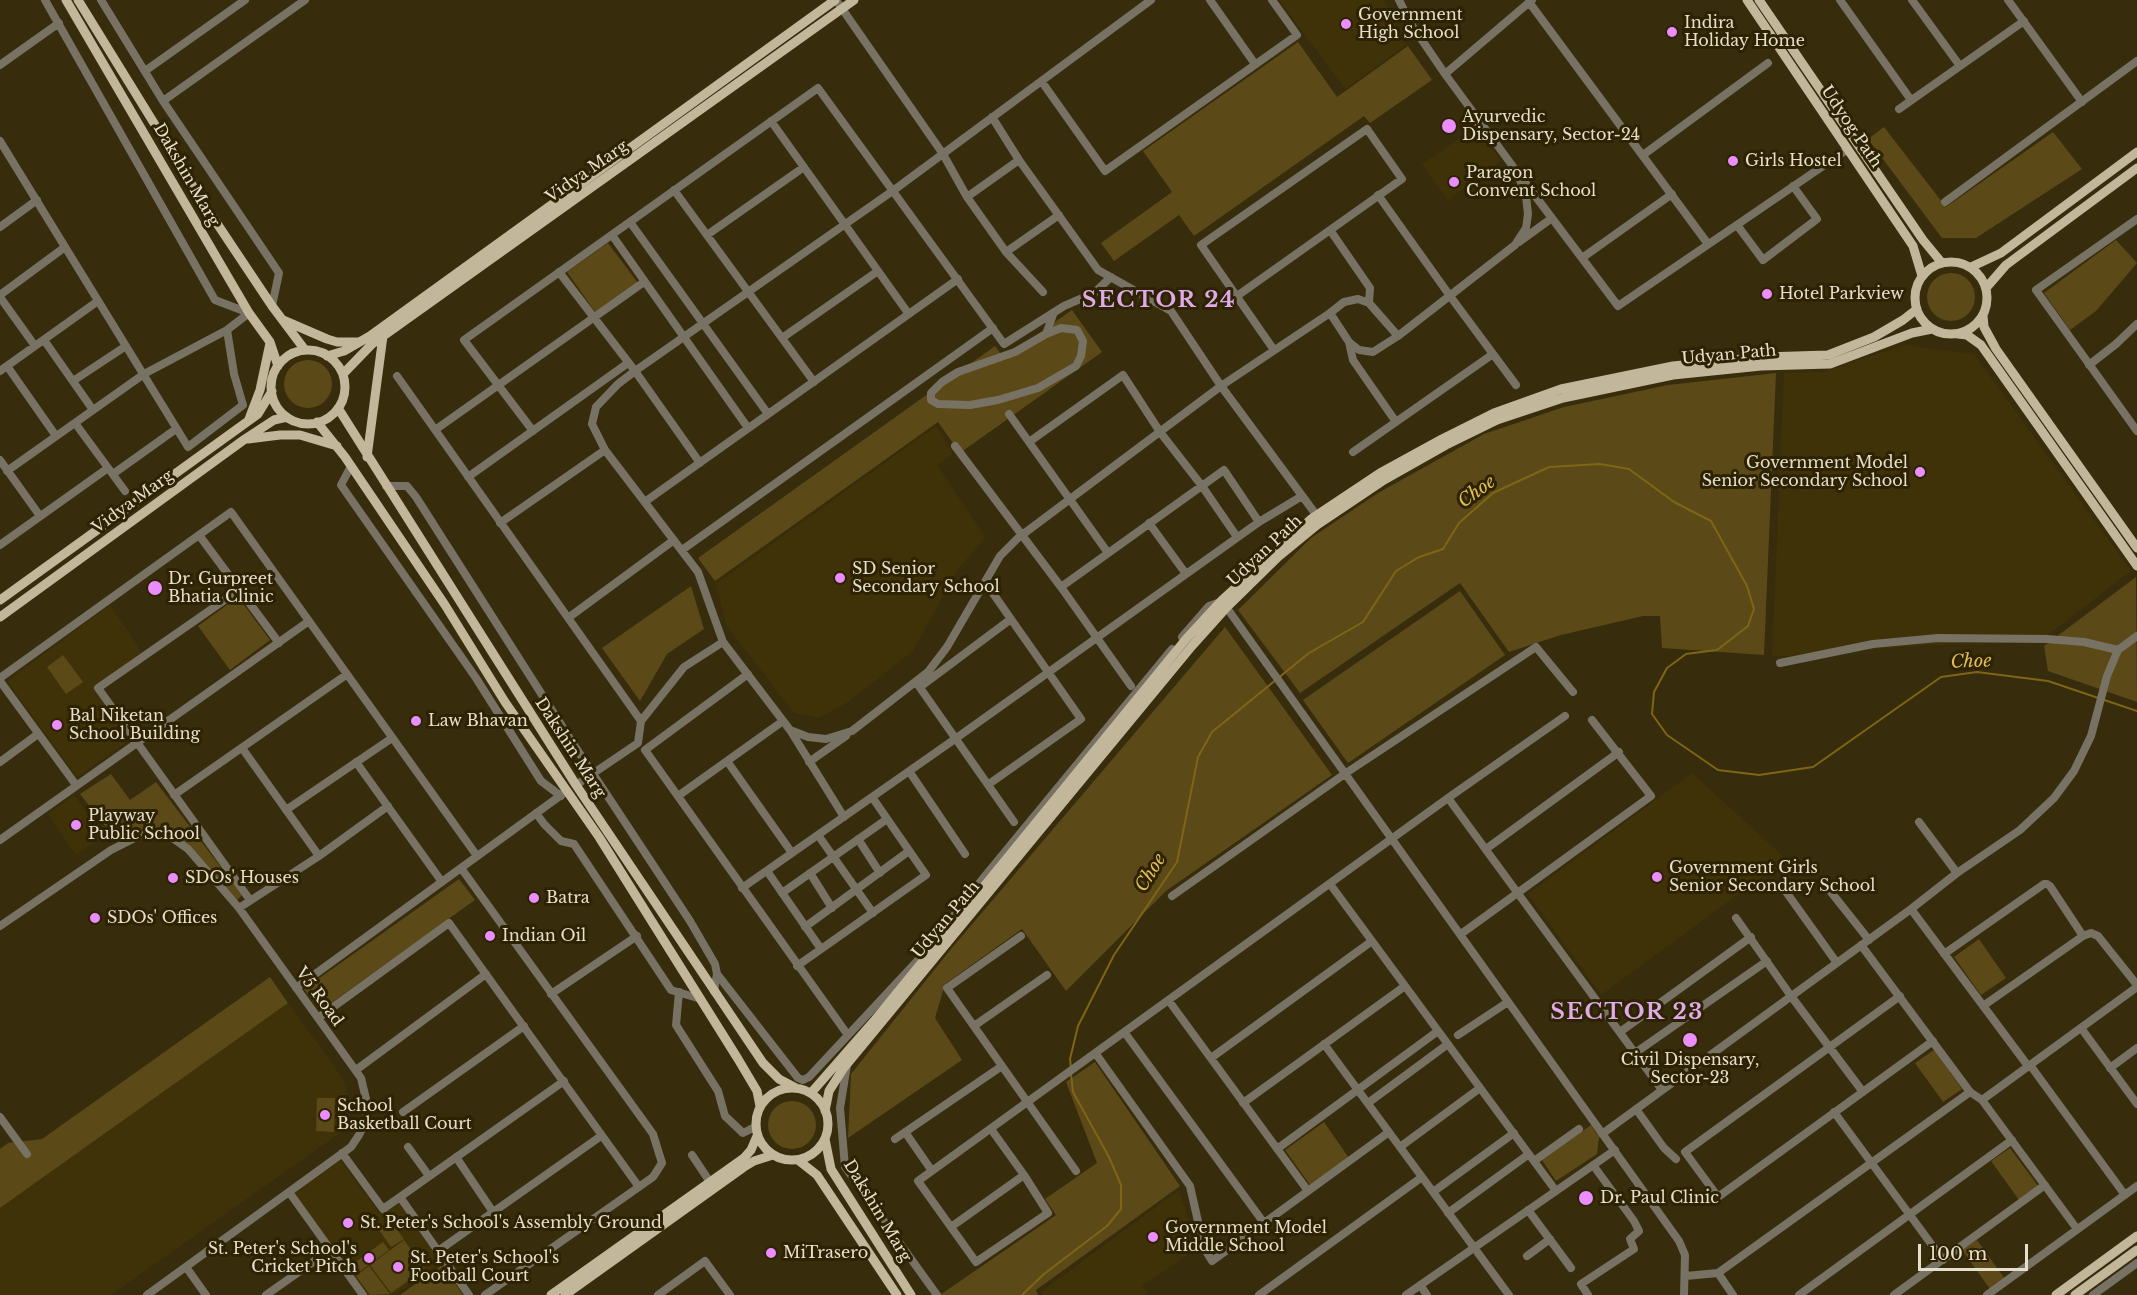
<!DOCTYPE html>
<html>
<head>
<meta charset="utf-8">
<style>
  body { margin:0 }
  #map { position:relative; width:2137px; height:1295px; overflow:hidden; background:#372c0c; font-family:"Libre Baskerville",serif }
  canvas { display:block }
  .scale { position:absolute; left:1918px; top:1244px; width:110px; height:27px; box-sizing:border-box; border:3px solid #e6dfcd; border-top:0; padding-left:8px; font-size:18px; line-height:21px; white-space:nowrap; color:#e6dfcd; -webkit-text-stroke:4px #2d2202; paint-order:stroke }
</style>
</head>
<body>
<div id="map">
<canvas width="2137" height="1295"></canvas>
<div class="scale">100 m</div>
</div>
<script>
const ctx = document.querySelector('canvas').getContext('2d');
ctx.lineJoin = 'round';
function fill(path, color) { ctx.fillStyle = color; ctx.fill(path, 'evenodd'); }
const poly = rows => new Path2D(rows.map(r => 'M' + r).join(''));
function trace(path, color, width, dash) { ctx.strokeStyle = color; ctx.lineWidth = width; ctx.lineCap = dash ? 'butt' : 'round'; ctx.setLineDash(dash || []); ctx.stroke(path); }
function drawText(font, color, halo, rows, align = 'center') {
  ctx.font = font + ' "Libre Baskerville",serif'; ctx.lineWidth = 6; ctx.setLineDash([]); ctx.textBaseline = 'middle'; ctx.strokeStyle = halo; ctx.fillStyle = color; for (const [text, x, y, turn = 0] of rows) {
    ctx.save(); ctx.translate(x, y); ctx.rotate((+turn || 0) * Math.PI / 180); ctx.textAlign = isNaN(turn) ? turn : align; if (halo) ctx.strokeText(text, 0, 0); ctx.fillText(text, 0, 0); ctx.restore();
  }
}
fill(poly([
  [1279,0,1384,0,1406,45,1345,89],
  [1476,128,1501,161,1448,200,1422,164],
  [1904,345,1974,354,2131,571,2039,642,1930,645,1772,657,1784,373,1824,372],
  [936,426,953,454,937,465,985,537,957,571,913,651,848,702,819,718,794,713,726,625,716,584],
  [110,605,142,652,93,687,130,740,77,777,7,681],
  [1692,773,1786,859,1601,995,1528,894],
  [74,795,104,836,76,855,48,814],
  [288,1003,344,1080,349,1100,344,1130,111,1295,0,1295,0,1208],
  [340,1160,380,1214,399,1202,441,1263,394,1295,367,1295,295,1194],
  [1179,1190,1189,1221,1190,1253,1142,1286,1148,1295,1043,1295,1041,1292]
]), '#403208');
fill(poly([
  [1298,42,1337,97,1408,46,1432,80,1370,123,1364,116,1194,236,1179,215,1114,261,1101,243,1172,192,1143,151],
  [1884,127,1946,207,2053,132,2082,169,1976,238,1942,238,1868,139],
  [2116,240,2137,263,2096,311,2070,330,2044,293],
  [608,243,638,283,596,313,567,272],
  '1927 297a24 24 0 1 1 48 0a24 24 0 1 1-48 0Z',
  [1072,310,1102,352,960,453,938,422,715,581,698,558,995,346,1004,358],
  '284 384a24 24 0 1 1 48 0a24 24 0 1 1-48 0Z',
  [1776,373,1764,655,1662,648,1660,616,1643,616,1561,635,1509,652,1460,583,1300,693,1238,610,1311,538,1378,493,1484,434,1564,407,1668,385],
  [2136,577,2137,702,2048,671,2044,646],
  [691,586,704,629,667,654,640,701,602,648],
  [1460,591,1505,655,1348,763,1303,700],
  [238,597,270,640,230,670,198,626],
  [1225,627,1332,775,1166,891,1066,991,1022,929,945,984,935,1018,962,1060,848,1138,851,1074,951,949],
  [63,655,83,682,66,694,47,667],
  [111,774,130,800,156,782,242,895,237,900,189,846,164,829,145,829,131,834,118,842,80,794],
  [459,879,475,900,320,1011,304,989],
  [1979,939,2006,978,1981,995,1954,957],
  [270,977,288,1003,0,1208,0,1149,8,1143,42,1139],
  [1934,1050,1962,1089,1943,1102,1915,1063],
  [1095,1062,1180,1186,1036,1290,1038,1295,940,1295,1056,1215,1045,1199,1097,1163,1066,1082],
  [317,1098,335,1098,334,1132,316,1131],
  '768 1125a24 24 0 1 1 48 0a24 24 0 1 1-48 0Z',
  [1324,1122,1349,1158,1310,1185,1285,1150],
  [1591,1125,1599,1137,1597,1154,1556,1181,1542,1160],
  [2010,1148,2038,1186,2019,1200,1991,1161],
  [391,1222,404,1239,391,1247,379,1230],
  [404,1240,425,1269,391,1293,370,1265],
  [1977,1240,2005,1279,1990,1289,1962,1250],
  [383,1242,389,1250,355,1275,349,1267],
  [442,1265,463,1295,400,1295],
  [369,1266,390,1294,370,1295,356,1276]
]), '#5b4a17');
trace(poly([
  [1071,1068,1070,1059,1078,1026,1114,955,1177,862,1198,757,1212,732,1309,653,1363,622,1396,571,1419,557,1443,549,1459,523,1493,493,1549,467,1600,464,1629,469,1674,502,1711,521,1747,586,1754,609,1748,626,1717,650,1686,654,1667,668,1654,692,1652,714,1667,735,1718,770,1759,775,1813,767,1941,677,1977,672,2048,681,2137,711],
  [1022,1295,1044,1274,1107,1226,1121,1209,1121,1185,1109,1157,1073,1092,1071,1074]
]), '#7f6516', 2);
trace(poly([
  [45,0,215,300,249,313],
  [101,0,163,101,279,273,272,306],
  [836,0,943,154,967,197],
  [1151,0,894,190,635,371,618,384,596,407,592,424,605,450,698,572,723,642,790,730,808,737,826,739,852,731,928,672,947,647,1000,556,1018,538,1221,386,1330,313,1349,342,1359,350,1373,352,1398,336,1515,245,1526,228,1528,214,1526,196,1517,172,1445,74,1411,24,1399,0],
  [1210,0,1255,64],
  [1840,0,1911,100],
  [1912,0,1960,66],
  [2008,0,2082,102],
  [1529,2,1708,244],
  [0,65,59,23],
  [145,71,245,0],
  [1445,74,1532,0],
  [1042,82,1105,171,1297,35,1272,0],
  [163,101,305,0],
  [1899,109,2024,21],
  [992,117,1019,160,1098,270,1171,311,1221,386,1320,520],
  [771,121,908,313],
  [0,141,188,447,243,405,234,374,227,330],
  [1643,155,1768,63],
  [1019,160,967,197,1006,252,1059,215],
  [1521,177,1618,306,1848,149],
  [674,190,814,382],
  [1378,195,1450,296,1516,385],
  [1945,202,2137,61],
  [2137,219,2036,290,2137,431],
  [630,222,768,414],
  [1737,225,1763,260,1817,219,1793,186],
  [0,227,37,200],
  [1330,230,1370,288,1369,303],
  [612,235,748,428],
  [707,235,804,167],
  [1519,242,1552,218],
  [1006,252,1043,292],
  [1582,258,1672,194],
  [559,272,635,371,700,463],
  [0,295,65,247],
  [1237,296,1402,179,1367,129,1201,245,1274,350],
  [0,297,35,346],
  [1330,313,1344,302,1358,299,1369,303,1398,336],
  [1046,334,1061,328,1077,330,1083,341,1081,356,1076,366,1038,388,998,400,970,405,938,404,931,400,931,393,942,382,958,372,1015,352,1046,334,1054,312],
  [782,338,878,271],
  [44,340,93,410],
  [1349,342,1353,360,1396,422],
  [2089,365,2116,344,2137,324],
  [7,366,56,436],
  [0,371,98,301],
  [397,376,641,721],
  [73,381,126,346],
  [1009,414,1108,553],
  [75,423,125,491],
  [435,430,644,282],
  [533,431,464,340,818,88,1004,344,1064,306,1094,293,1111,277],
  [1029,442,1123,375,1160,432,1202,486,1237,537],
  [955,446,1061,587,1131,686],
  [1353,452,1493,354],
  [0,460,40,516],
  [351,466,341,485,476,678,541,781,561,796],
  [7,471,144,374,227,330,249,313],
  [113,474,176,429],
  [468,477,628,363],
  [386,486,407,486,416,497,574,745,690,921,715,964,717,974,714,991],
  [646,501,958,279],
  [500,523,605,450],
  [1149,523,1186,574],
  [199,535,279,643],
  [0,545,108,468],
  [682,550,993,328],
  [985,582,1081,719,989,784],
  [1061,587,1224,470,1259,522],
  [239,590,98,688,250,900],
  [1224,604,1679,1241,1685,1255,1684,1295],
  [568,618,674,540],
  [1182,637,1209,606,1220,602],
  [1780,663,1873,644,1938,638,2047,639,2084,642,2118,650],
  [748,674,645,750,845,1031],
  [0,678,231,512,477,856],
  [0,681,76,785],
  [916,682,1014,822],
  [920,687,1011,619],
  [790,730,844,817],
  [242,748,319,856],
  [727,761,792,853],
  [0,762,38,734],
  [356,762,442,882],
  [809,762,846,736],
  [909,771,965,854],
  [576,785,638,743,641,721,684,667,723,642],
  [174,795,346,675],
  [678,796,783,721],
  [1448,798,1662,1090],
  [286,810,392,738],
  [536,813,544,824,561,841,574,844,671,990,701,999],
  [1919,822,1957,873],
  [818,835,873,913],
  [858,839,880,873],
  [0,840,309,621],
  [1486,849,1619,752],
  [461,868,653,1134,662,1163,653,1177,485,1295],
  [767,871,821,949],
  [810,873,832,908],
  [1823,882,1869,940],
  [1330,884,1556,1191],
  [742,888,955,739,1259,522,1302,496],
  [1784,889,1837,963],
  [782,893,887,819],
  [1172,896,1346,773,1536,647,1573,692],
  [239,908,319,856,388,806],
  [1911,909,2028,1066],
  [1736,918,1791,996,1863,1092],
  [0,926,111,850,141,835,159,833,171,837,188,849,239,908,361,1078,366,1099,367,1119,359,1135,351,1147,147,1295],
  [805,927,909,851],
  [1461,934,1651,796,1592,720],
  [1021,936,947,988,1076,1171],
  [2083,936,2091,933,2098,936,2137,985],
  [1861,945,1970,1092,1982,1100,2137,987],
  [930,946,985,876,1172,649],
  [1944,954,2044,884,2047,884,2050,886,2083,936,1983,1006],
  [797,966,926,875,872,797],
  [717,974,798,1078,803,1080,809,1077,920,958],
  [296,988,564,793],
  [679,992,676,1025,718,1091,725,1116,743,1133,755,1127],
  [551,994,637,936],
  [1900,996,1685,1152,1718,1197,1933,1041],
  [1169,1001,1308,1191],
  [318,1018,449,923,639,1187],
  [974,1026,1047,975],
  [2081,1028,2137,1104],
  [1620,1032,1751,937],
  [1125,1033,1264,1223],
  [1458,1035,1508,1002],
  [1324,1044,1509,1295],
  [1635,1053,1767,961],
  [1096,1054,1190,1186,1204,1248,1212,1261,1389,1132],
  [1211,1058,1372,941],
  [847,1065,840,1108,845,1167,937,1295],
  [2030,1065,2125,1195],
  [2110,1068,2137,1048],
  [356,1070,486,974],
  [1982,1100,2077,1229],
  [1243,1103,1405,986],
  [1368,1103,1448,1044],
  [1636,1109,1664,1148,1676,1159],
  [403,1112,524,1026],
  [1834,1112,1943,1260],
  [0,1117,27,1154],
  [991,1129,1024,1175,1048,1213,976,1262,918,1181,1448,798,1565,716],
  [905,1132,932,1171],
  [1602,1134,1911,909,1957,873,2020,830,2054,798,2074,771,2091,736,2107,676,2118,650,2137,636],
  [895,1139,1002,1066],
  [408,1147,429,1176],
  [1400,1147,1480,1088],
  [1277,1149,1438,1031],
  [342,1153,383,1209,564,1081],
  [692,1155,710,1182],
  [456,1157,493,1212],
  [1534,1161,1579,1129],
  [289,1192,363,1295],
  [1433,1192,1514,1133],
  [400,1197,469,1295],
  [1528,1210,1571,1268],
  [1448,1213,1529,1154],
  [951,1227,1024,1175],
  [438,1251,601,1136],
  [1527,1256,1550,1239],
  [186,1267,206,1295],
  [1718,1273,1733,1295],
  [1686,1276,1718,1273,1970,1092],
  [1420,1285,1427,1295],
  [266,1295,330,1250],
  [658,1295,705,1261,730,1295],
  [1259,1295,1422,1177],
  [1406,1295,1615,1150],
  [1588,1295,1581,1284,1634,1249,1630,1239,1639,1231,1634,1221,1593,1165],
  [1799,1295,2012,1140],
  [1894,1295,2045,1185],
  [1987,1295,2137,1186],
  [2093,1295,2137,1263]
]), '#787264', 8);
trace(poly([
  [66,0,249,313,270,342,278,366],
  [78,0,202,201,272,306,305,350],
  [1747,0,1913,246,1922,276],
  [1759,0,1923,240,1942,263],
  '1915 298a36 36 0 1 1 72 0a36 36 0 1 1-72 0Z',
  [1971,267,2001,253,2137,152],
  [1986,288,2006,265,2137,168],
  [1983,315,1984,327,1996,349,2137,548],
  [283,320,327,339,337,342,358,342],
  [1958,334,1967,335,1981,345,2137,566],
  '271 387a37 37 0 1 1 74 0a37 37 0 1 1-74 0Z',
  [327,356,344,351,370,336,835,0],
  [343,374,372,344,854,0],
  [338,408,576,785,763,1063,779,1079,796,1088],
  [249,419,260,390,270,343],
  [317,422,345,457,445,605,505,702,599,837,738,1059,757,1091,760,1106],
  [248,439,280,435,300,435,337,446],
  [367,457,383,336],
  [0,600,258,414,272,391],
  [0,617,245,439,274,420,287,417],
  '756 1124a36 36 0 1 1 72 0a36 36 0 1 1-72 0Z',
  [811,1093,874,1021,1186,639,1222,600,1311,519,1380,473,1442,439,1494,413,1561,389,1673,366,1763,357,1828,355,1874,337,1903,320,1917,309],
  [825,1111,829,1091,843,1069,1192,646,1227,607,1278,557,1317,525,1384,480,1446,445,1497,420,1563,398,1673,375,1761,366,1830,364,1912,333,1932,329],
  [825,1139,831,1169,911,1295],
  [798,1160,817,1175,897,1295],
  [551,1295,744,1158,751,1150,757,1136],
  [565,1295,744,1167,754,1161,773,1155],
  [2056,1295,2137,1236],
  [2075,1295,2137,1250]
]), '#c2b79a', 9);
for (const [x, y, r, color] of [
  [1346,24,6,"#eb8dfc"],
  [1672,32,6,"#eb8dfc"],
  [1449,126,8,"#eb8dfc"],
  [1733,161,6,"#eb8dfc"],
  [1454,182,6,"#eb8dfc"],
  [1767,294,6,"#eb8dfc"],
  [1920,472,6,"#eb8dfc"],
  [840,578,6,"#eb8dfc"],
  [155,588,8,"#eb8dfc"],
  [416,721,6,"#eb8dfc"],
  [57,725,6,"#eb8dfc"],
  [76,825,6,"#eb8dfc"],
  [1657,877,6,"#eb8dfc"],
  [173,878,6,"#eb8dfc"],
  [534,898,6,"#eb8dfc"],
  [95,918,6,"#eb8dfc"],
  [490,936,6,"#eb8dfc"],
  [1690,1040,8,"#eb8dfc"],
  [325,1115,6,"#eb8dfc"],
  [1586,1198,8,"#eb8dfc"],
  [348,1223,6,"#eb8dfc"],
  [1153,1237,6,"#eb8dfc"],
  [771,1253,6,"#eb8dfc"],
  [369,1258,6,"#eb8dfc"],
  [398,1267,6,"#eb8dfc"]
]) { const dot = new Path2D(); dot.arc(x, y, r, 0, 2 * Math.PI); ctx.fillStyle = color; ctx.fill(dot); trace(dot, '#2d2202', 2); }
drawText('16px', '#e6dfcd', '#2d2202', [
  ["Government",1358,15],
  ["High School",1358,33],
  ["Indira",1684,23],
  ["Holiday Home",1684,41],
  ["Ayurvedic",1462,117],
  ["Dispensary, Sector-24",1462,135],
  ["Girls Hostel",1745,161],
  ["Paragon",1466,173],
  ["Convent School",1466,191],
  ["Hotel Parkview",1779,294],
  ["Government Model",1908,463,"right"],
  ["Senior Secondary School",1908,481,"right"],
  ["SD Senior",852,569],
  ["Secondary School",852,587],
  ["Dr. Gurpreet",168,579],
  ["Bhatia Clinic",168,597],
  ["Bal Niketan",69,716],
  ["School Building",69,734],
  ["Law Bhavan",428,721],
  ["Playway",88,816],
  ["Public School",88,834],
  ["Government Girls",1669,868],
  ["Senior Secondary School",1669,886],
  ["SDOs' Houses",185,878],
  ["Batra",546,898],
  ["SDOs' Offices",107,918],
  ["Indian Oil",502,936],
  ["Civil Dispensary,",1690,1060,"center"],
  ["Sector-23",1690,1078,"center"],
  ["School",337,1106],
  ["Basketball Court",337,1124],
  ["Dr. Paul Clinic",1600,1198],
  ["St. Peter's School's Assembly Ground",360,1223],
  ["Government Model",1165,1228],
  ["Middle School",1165,1246],
  ["St. Peter's School's",357,1249,"right"],
  ["Cricket Pitch",357,1267,"right"],
  ["MiTrasero",783,1253],
  ["St. Peter's School's",410,1258],
  ["Football Court",410,1276]
], 'left');
drawText('16px', '#e6dfcd', '#2d2202', [
  ["Udyog Path",1851,127,56],
  ["Vidya Marg",587,172,-35],
  ["Dakshin Marg",186,175,60],
  ["Udyan Path",1729,355,-5],
  ["Vidya Marg",133,502,-36],
  ["Udyan Path",1265,551,-43],
  ["Dakshin Marg",570,748,57],
  ["Udyan Path",946,920,-50],
  ["V5 Road",319,997,54],
  ["Dakshin Marg",877,1211,59]
]);
drawText('italic 18px', '#e2bd56', '#2d2202', [
  ["Choe",1477,492,-36],
  ["Choe",1971,662,-2],
  ["Choe",1151,873,-58]
]);
ctx.letterSpacing = '1.5px';
drawText('bold 22px', '#deaae7', '#2d2202', [
  ["SECTOR 24",1159,301],
  ["SECTOR 23",1627,1013]
]);
ctx.letterSpacing = '0px';
</script>
</body>
</html>
